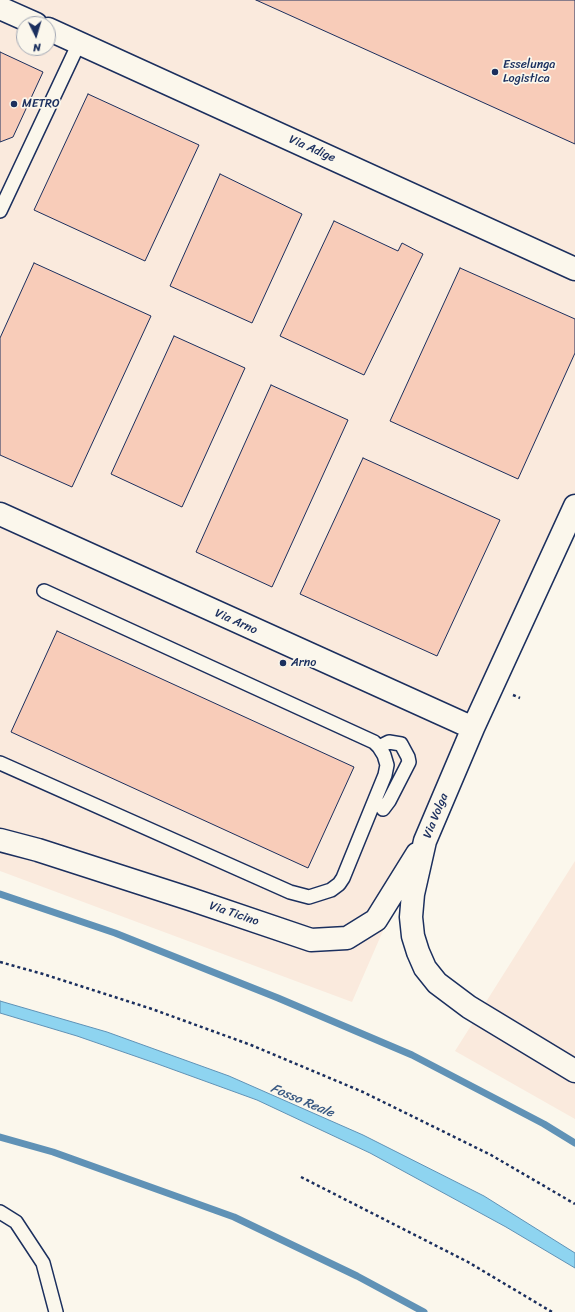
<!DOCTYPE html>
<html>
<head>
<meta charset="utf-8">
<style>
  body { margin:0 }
  #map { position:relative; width:575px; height:1312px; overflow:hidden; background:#fbf7ec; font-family:Sriracha,sans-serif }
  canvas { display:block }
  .north { position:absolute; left:16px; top:16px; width:40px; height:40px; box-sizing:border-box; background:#fbf7ec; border:1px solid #a1a7b3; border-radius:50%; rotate:175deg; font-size:11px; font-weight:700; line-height:16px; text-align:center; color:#1b2f5e }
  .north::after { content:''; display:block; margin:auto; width:14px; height:18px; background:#1b2f5e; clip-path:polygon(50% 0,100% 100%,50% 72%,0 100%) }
</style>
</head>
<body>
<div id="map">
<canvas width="575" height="1312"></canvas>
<div class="north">N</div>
</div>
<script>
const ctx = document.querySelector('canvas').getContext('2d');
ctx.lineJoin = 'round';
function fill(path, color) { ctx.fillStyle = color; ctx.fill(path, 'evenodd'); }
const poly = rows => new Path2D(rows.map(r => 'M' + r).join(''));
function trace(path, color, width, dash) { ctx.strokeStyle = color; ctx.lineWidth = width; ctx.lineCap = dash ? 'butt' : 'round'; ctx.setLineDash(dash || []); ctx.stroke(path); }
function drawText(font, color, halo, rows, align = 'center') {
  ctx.font = font + ' Sriracha,sans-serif'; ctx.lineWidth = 3.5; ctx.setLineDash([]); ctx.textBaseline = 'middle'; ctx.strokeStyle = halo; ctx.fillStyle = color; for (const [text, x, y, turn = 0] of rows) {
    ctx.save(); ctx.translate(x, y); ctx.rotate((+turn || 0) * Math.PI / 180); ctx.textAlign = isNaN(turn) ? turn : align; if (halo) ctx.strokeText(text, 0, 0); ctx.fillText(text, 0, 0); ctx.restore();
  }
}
fill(poly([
  [0,0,575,0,575,501,472,726,352,1002,0,871],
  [24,24,48,24,48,48,24,48],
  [575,861,575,1119,455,1051]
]), '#faeadd');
const water = poly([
  [0,1001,107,1032,229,1076,363,1135,484,1196,575,1253,575,1268,506,1227,370,1153,257,1100,155,1063,77,1036,0,1013,0,1001]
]);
fill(water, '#8ed4f0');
trace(water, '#6092b6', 1);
trace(poly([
  [0,894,115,933,278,998,412,1055,544,1124,575,1143],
  [0,1137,53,1152,234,1217,357,1276,424,1312]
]), '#6092b6', 7);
const building = poly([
  [256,0,575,0,575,144,256,0],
  [0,52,43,72,13,137,0,142,0,52],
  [88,94,199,145,145,261,34,210,88,94],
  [220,174,302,214,252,323,170,286,220,174],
  [334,221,398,251,402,243,423,254,364,375,280,336,334,221],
  [34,263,151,316,72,487,0,455,0,338,34,263],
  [460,268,575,319,575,353,518,479,390,421,460,268],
  [174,336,245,368,182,507,111,474,174,336],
  [271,385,348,420,272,587,196,552,271,385],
  [363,458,500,520,437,656,300,594,363,458],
  [57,631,354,767,308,868,11,732,57,631]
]);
fill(building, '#f8ccb9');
trace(building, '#1b2f5e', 1);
const service = poly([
  [0,211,79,43],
  [379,747,389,742,401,744,408,757,409,762,389,801,383,809],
  [0,763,290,892,309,897,331,890,339,884,343,878,385,775,387,765,384,755,379,747,374,742,44,591],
  [0,1212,16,1222,43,1263,56,1312]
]);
const minor = poly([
  [0,8,36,24],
  [48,29,575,269],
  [575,506,473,728,425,841,413,894,411,917,413,936,418,952,425,968,437,983,469,1007,575,1071],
  [0,514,473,728],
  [0,840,38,850,190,899,311,940,347,938,376,920,417,854]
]);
trace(service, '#1b2f5e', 16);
trace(minor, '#1b2f5e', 25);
trace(poly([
  [513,695,520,698],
  [0,962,43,974,152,1009,251,1045,363,1092,491,1155,575,1204],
  [301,1177,468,1262,552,1312]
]), '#1b2f5e', 2.5, [3, 3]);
trace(service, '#fbf7ec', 13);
trace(minor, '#fbf7ec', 22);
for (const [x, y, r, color] of [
  [495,72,4,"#1b2f5e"],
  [14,104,4,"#1b2f5e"],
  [283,663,4,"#1b2f5e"]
]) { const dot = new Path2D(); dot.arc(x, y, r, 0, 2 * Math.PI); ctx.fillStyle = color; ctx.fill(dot); trace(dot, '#fbf7ec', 1.5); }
drawText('12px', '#1b2f5e', '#fbf7ec', [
  ["Esselunga",503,65],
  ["Logistica",503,79],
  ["METRO",22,104],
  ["Arno",291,663]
], 'left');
drawText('12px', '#1b2f5e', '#fbf7ec', [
  ["Via Adige",312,149,24],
  ["Via Arno",236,622,24],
  ["Via Volga",436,816,-68],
  ["Via Ticino",234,914,19]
]);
drawText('italic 13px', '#385882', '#fbf7ec', [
  ["Fosso Reale",302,1101,23]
]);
</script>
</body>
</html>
